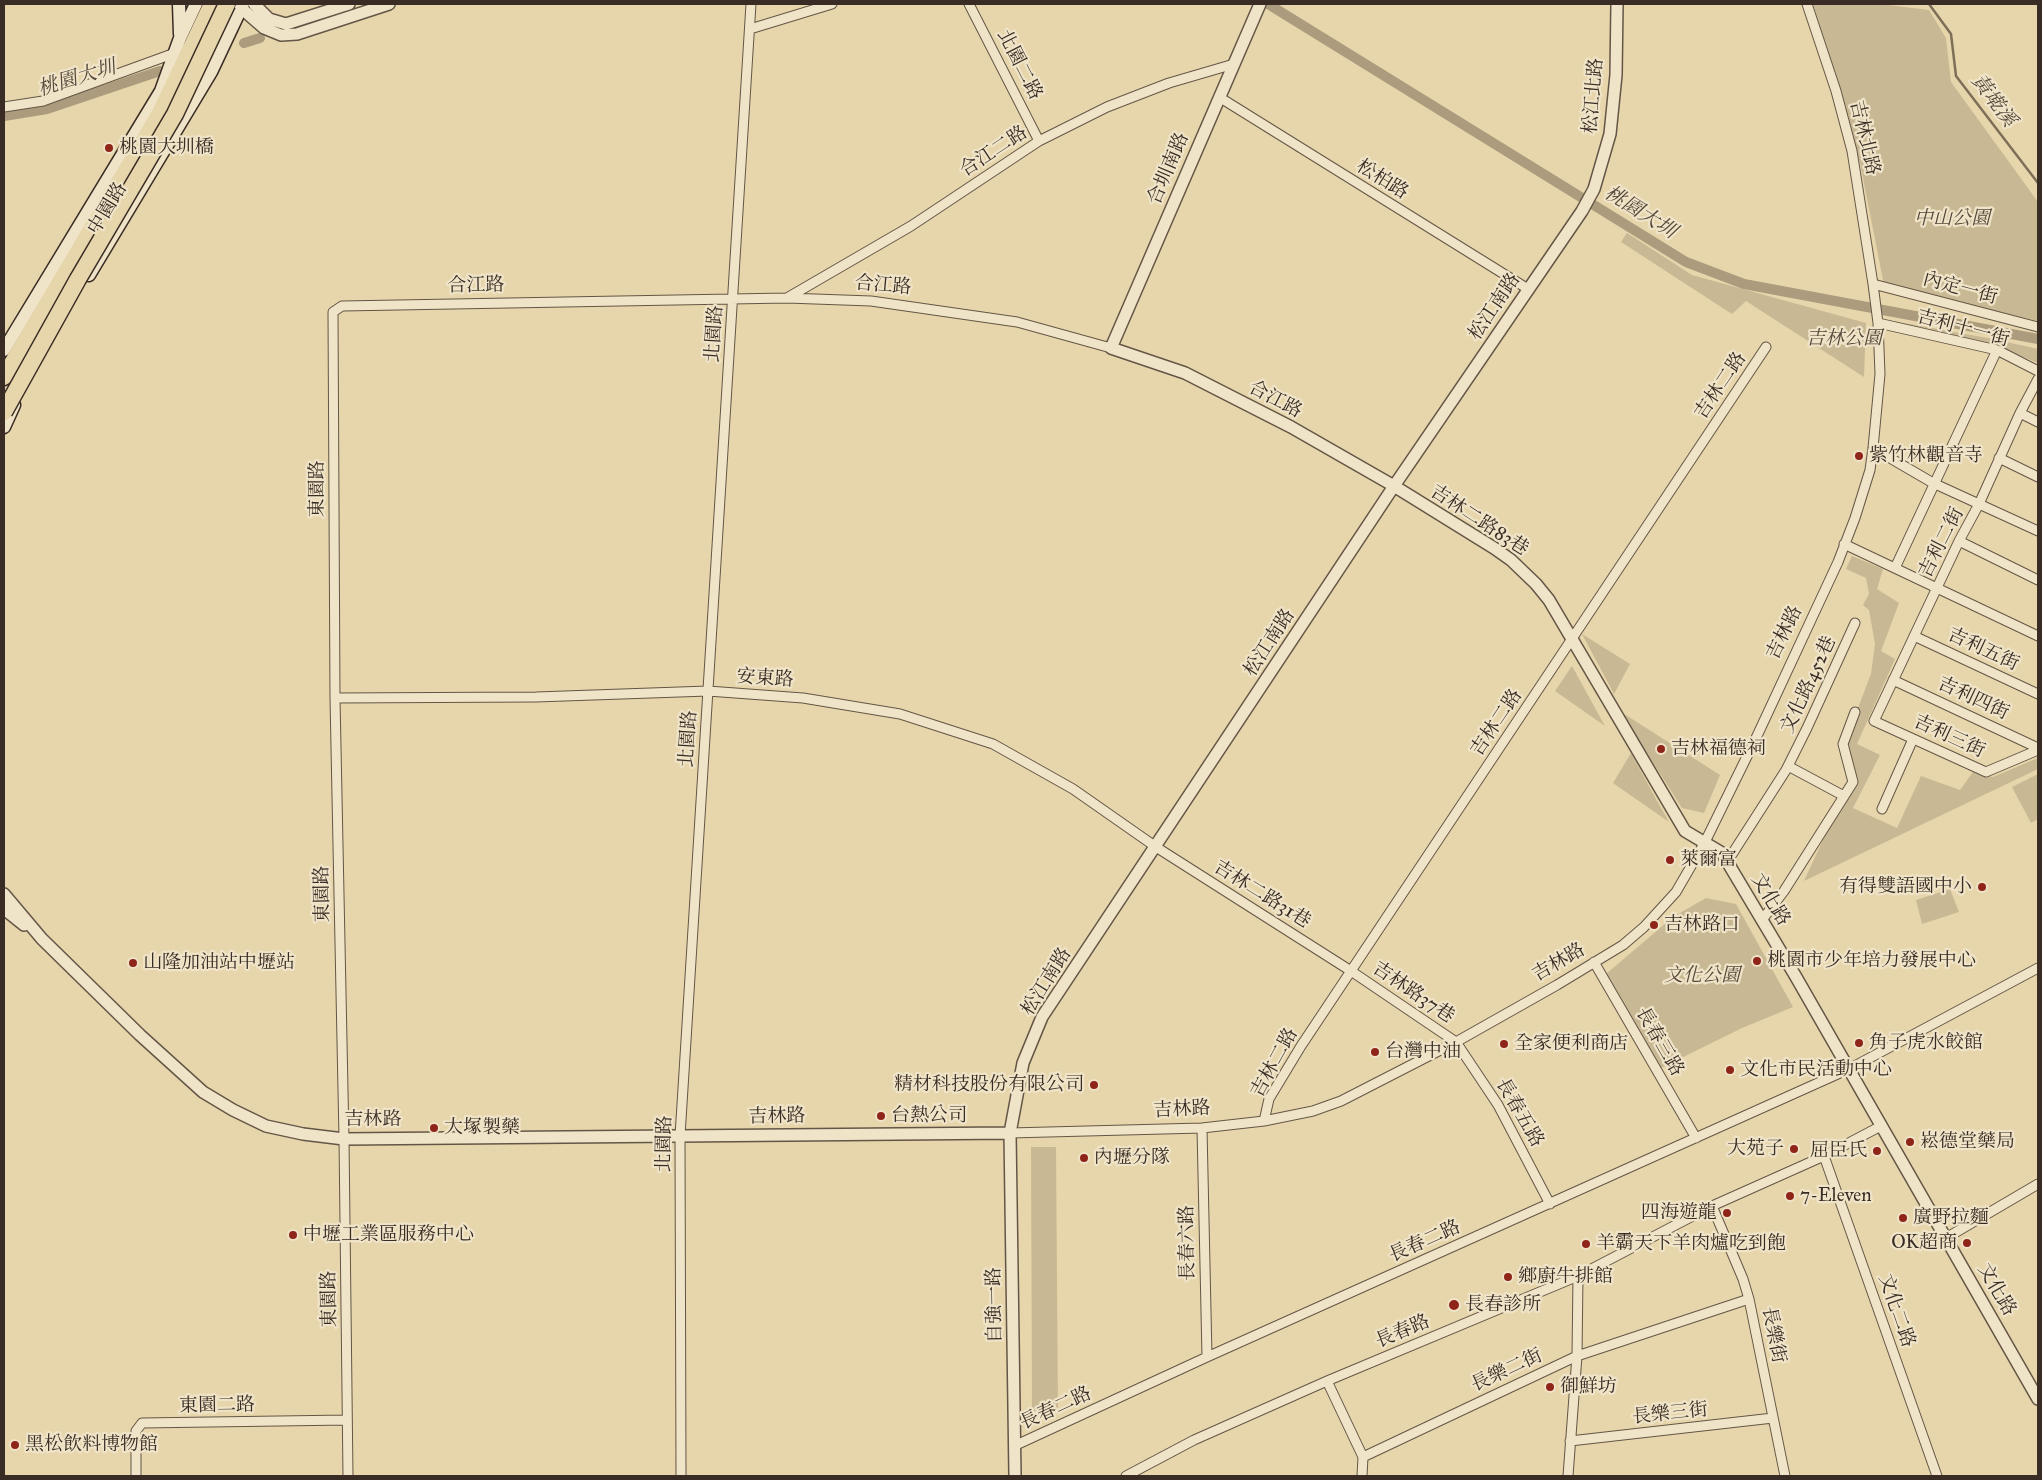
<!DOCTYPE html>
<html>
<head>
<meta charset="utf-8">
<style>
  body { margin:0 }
  #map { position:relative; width:2042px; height:1480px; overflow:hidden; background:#e7d5ab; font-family:"IM FELL Great Primer",serif }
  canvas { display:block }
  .frame { position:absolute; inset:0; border:5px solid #392c24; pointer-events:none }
</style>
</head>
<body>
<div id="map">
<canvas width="2042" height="1480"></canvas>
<div class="frame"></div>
</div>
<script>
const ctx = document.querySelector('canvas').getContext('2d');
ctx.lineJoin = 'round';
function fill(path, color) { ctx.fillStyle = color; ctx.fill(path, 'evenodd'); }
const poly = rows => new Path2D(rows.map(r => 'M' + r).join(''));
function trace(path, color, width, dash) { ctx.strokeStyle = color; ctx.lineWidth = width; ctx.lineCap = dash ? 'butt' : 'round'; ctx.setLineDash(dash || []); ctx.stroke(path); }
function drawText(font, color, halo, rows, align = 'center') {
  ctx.font = font + ' "IM FELL Great Primer","Noto Serif TC",serif'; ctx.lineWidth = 4.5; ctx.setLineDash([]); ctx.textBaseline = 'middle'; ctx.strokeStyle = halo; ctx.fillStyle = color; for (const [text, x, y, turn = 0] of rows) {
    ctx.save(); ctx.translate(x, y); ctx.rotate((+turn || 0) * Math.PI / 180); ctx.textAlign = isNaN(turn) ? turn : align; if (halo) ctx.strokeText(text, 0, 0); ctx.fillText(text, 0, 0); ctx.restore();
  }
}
fill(poly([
  [1813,4,1880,4,1929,10,1946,38,1951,82,2038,202,2038,321,1884,285,1860,163],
  [1627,233,1692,275,1866,323,1864,377,1746,301,1732,314,1621,242],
  [1882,319,1993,339,2038,349,2038,363,1993,345,1882,326],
  [1852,556,1883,569,1877,589,1899,603,1881,651,1895,659,1857,744,1880,755,1853,808,1897,828,1921,776,1960,790,1973,772,1993,777,2038,758,2038,769,1804,881,1839,805,1856,777,1849,758,1845,742,1871,674,1875,644,1869,610,1863,605,1869,594,1866,578,1846,569],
  [1582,634,1630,664,1614,694],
  [1572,666,1605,726,1555,691],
  [1621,712,1720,775,1704,813,1682,808],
  [1631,753,1657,801,1669,822,1613,783],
  [2038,774,2038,819,2031,823,2012,787],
  [1950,889,1959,912,1922,924,1916,900],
  [1706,898,1736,904,1793,1007,1742,1028,1661,1068,1606,974,1673,917],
  [1031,1147,1056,1147,1058,1411,1032,1411]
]), '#c9b894');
trace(poly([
  [1929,4,1951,34,1956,76,2038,183]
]), '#7e6f59', 2.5);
trace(poly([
  [1268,4,1686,262,1744,284,2038,339],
  [244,43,260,38],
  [4,116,47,109,160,71]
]), '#ac9c7d', 10);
const minor = poly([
  [969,4,1039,141],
  [750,29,832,4],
  [1219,97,1528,289],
  [4,107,43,101,175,53],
  [1873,284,2038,327],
  [787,298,911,226,1039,141,1107,107,1169,83,1234,64],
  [1878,323,1997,350,2038,371],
  [2038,379,2020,413,1979,504,1959,541,1874,721,1986,772,2038,750],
  [2020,413,2038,422],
  [1873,448,1933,483,2038,531],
  [1999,458,2038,477],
  [1959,541,2038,580],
  [1844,544,2038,636],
  [1895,568,1997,350],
  [1914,636,2038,694],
  [1893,680,2038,748],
  [335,698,536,697,708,691,803,698,900,714,993,744,1073,789,1156,847,1351,971,1456,1042,1498,1105,1550,1204],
  [1788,766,1844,796],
  [1882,809,1913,739],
  [1727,862,1786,770,1807,728,1855,623],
  [1762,920,1784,891,1853,782,1843,744,1855,712],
  [1594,962,1696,1138],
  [1264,1121,1269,1099,1301,1046,1766,347],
  [1202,1128,1207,1357],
  [1010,1133,1202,1128,1264,1121,1313,1111,1341,1101,1456,1042,1557,985,1623,945,1644,927,1676,892,1705,842,1757,736,1838,562,1855,518,1870,470,1873,448,1880,374,1878,323,1873,284,1852,151,1836,91,1807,4],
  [1824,1156,1937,1476],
  [1712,1206,1743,1279,1749,1299,1785,1476],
  [1946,1238,2038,1184],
  [1327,1381,1363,1457,1577,1356,1749,1299],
  [1570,1441,1773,1418],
  [1014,1446,1207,1357,1849,1069,2038,968],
  [136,1476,136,1431,142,1423,347,1420],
  [348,1476,344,1139,335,698,333,312,342,306,787,298,871,301,1017,322,1111,348],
  [681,1476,680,1136,751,4],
  [1126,1476,1194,1440,1327,1381,1578,1276,1712,1206,1824,1156,1881,1126],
  [1362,1476,1363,1457],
  [1568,1476,1577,1356,1578,1276]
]);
const tertiary = poly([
  [254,4,269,19,286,24,349,4],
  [1260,4,1111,348,1185,373,1291,427,1394,486,1494,548,1511,560,1536,584,1549,600,1685,831,1722,853,1796,977,2038,1399],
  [241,8,264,28,281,35,297,34,389,4],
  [4,894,42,939,140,1035,203,1092,233,1110,266,1126,303,1134,344,1139,1010,1133],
  [4,909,24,925],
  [1015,1476,1010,1133,1023,1063,1042,1017,1394,486,1582,211,1594,189,1610,134,1616,75,1617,4]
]);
const secondary = poly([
  [179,4,180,34],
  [89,275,211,72,243,4],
  [4,350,161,91,180,38,196,4],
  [4,427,14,405]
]);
const motorway = poly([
  [4,377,160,113,212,4]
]);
trace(minor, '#645646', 11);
trace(tertiary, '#645646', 14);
trace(secondary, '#392c24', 15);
trace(motorway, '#392c24', 19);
trace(minor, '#efe4c8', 9);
trace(tertiary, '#efe4c8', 11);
trace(secondary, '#efe4c8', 12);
trace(motorway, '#e7d5ab', 16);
const motorwayBridge = poly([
  [4,412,78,279,175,114,227,4]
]);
trace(motorwayBridge, '#392c24', 19, []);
trace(motorwayBridge, '#e7d5ab', 16);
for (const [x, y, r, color] of [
  [109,148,5,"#8f2418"],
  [1859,456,5,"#8f2418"],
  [1661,749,5,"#8f2418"],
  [1670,860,5,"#8f2418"],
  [1982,887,5,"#8f2418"],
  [1654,925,5,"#8f2418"],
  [1757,961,5,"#8f2418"],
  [133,963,5,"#8f2418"],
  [1859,1043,5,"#8f2418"],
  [1504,1044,5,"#8f2418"],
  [1375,1052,5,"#8f2418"],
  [1730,1070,5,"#8f2418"],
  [1094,1085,5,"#8f2418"],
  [881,1116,5,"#8f2418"],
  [434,1128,5,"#8f2418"],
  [1910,1142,5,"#8f2418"],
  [1794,1149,5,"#8f2418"],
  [1877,1151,5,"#8f2418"],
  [1084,1158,5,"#8f2418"],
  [1790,1196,5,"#8f2418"],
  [1727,1213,5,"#8f2418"],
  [1903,1218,5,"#8f2418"],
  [293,1235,5,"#8f2418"],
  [1967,1243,5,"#8f2418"],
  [1586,1244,5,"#8f2418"],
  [1508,1277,5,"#8f2418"],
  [1454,1305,6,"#8f2418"],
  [1550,1387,5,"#8f2418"],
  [15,1445,5,"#8f2418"]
]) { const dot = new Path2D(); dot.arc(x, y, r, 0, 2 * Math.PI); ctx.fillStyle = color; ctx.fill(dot); trace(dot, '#efe4c8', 2); }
drawText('19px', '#392c24', '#efe4c8', [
  ["北園二路",1019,65,63],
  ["松江北路",1594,96,-85],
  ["吉林北路",1864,138,77],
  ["合江二路",994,152,-33],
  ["合圳南路",1169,169,-67],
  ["松柏路",1382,180,32],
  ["中園路",108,209,-59],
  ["合江路",476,286,-1],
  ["合江路",883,286,5],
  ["內定一街",1960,289,15],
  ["松江南路",1495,307,-56],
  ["吉利十一街",1963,329,15],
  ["北園路",715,334,-86],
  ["吉林二路",1721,386,-56],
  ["合江路",1275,400,28],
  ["東園路",318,489,-90],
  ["吉林二路83巷",1479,521,33],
  ["吉利二街",1942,543,-63],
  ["吉林路",1785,633,-64],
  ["松江南路",1270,643,-57],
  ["吉利五街",1983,650,25],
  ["安東路",765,679,4],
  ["文化路452巷",1809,685,-65],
  ["吉利四街",1973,699,25],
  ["吉林二路",1497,723,-56],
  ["吉利三街",1949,737,25],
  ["北園路",689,739,-86],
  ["東園路",323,894,-91],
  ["吉林二路31巷",1262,895,32],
  ["文化路",1770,900,59],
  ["吉林路",1559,963,-30],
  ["松江南路",1047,982,-58],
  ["吉林路37巷",1413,993,34],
  ["長春三路",1659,1042,60],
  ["吉林二路",1275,1063,-61],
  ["吉林路",1182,1110,-3],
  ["長春五路",1519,1113,60],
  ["吉林路",777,1117,-1],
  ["吉林路",373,1120],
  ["北園路",665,1144,-89],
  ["長春二路",1425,1242,-24],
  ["長春六路",1188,1243,-91],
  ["文化路",1996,1290,60],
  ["東園路",330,1299,-91],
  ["自強一路",995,1305,-91],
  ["文化二路",1896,1311,71],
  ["長春路",1403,1332,-23],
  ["長樂街",1773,1335,79],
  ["長樂二街",1507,1371,-25],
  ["東園二路",217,1406,-1],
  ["長春二路",1056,1409,-25],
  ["長樂三街",1670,1414,-6]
]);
drawText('19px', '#392c24', '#efe4c8', [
  ["桃園大圳橋",119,148],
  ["紫竹林觀音寺",1869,456],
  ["吉林福德祠",1671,749],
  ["萊爾富",1680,860],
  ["有得雙語國中小",1972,887,"right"],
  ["吉林路口",1664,925],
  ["桃園市少年培力發展中心",1767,961],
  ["山隆加油站中壢站",143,963],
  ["角子虎水餃館",1869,1043],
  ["全家便利商店",1514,1044],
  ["台灣中油",1385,1052],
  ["文化市民活動中心",1740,1070],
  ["精材科技股份有限公司",1084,1085,"right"],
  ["台熱公司",891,1116],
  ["大塚製藥",444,1128],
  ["崧德堂藥局",1920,1142],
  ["大苑子",1784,1149,"right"],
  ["屈臣氏",1867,1151,"right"],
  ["內壢分隊",1094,1158],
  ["7-Eleven",1800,1196],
  ["四海遊龍",1717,1213,"right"],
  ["廣野拉麵",1913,1218],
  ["中壢工業區服務中心",303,1235],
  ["OK超商",1957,1243,"right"],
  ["羊霸天下羊肉爐吃到飽",1596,1244],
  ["鄉廚牛排館",1518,1277],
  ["長春診所",1465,1305],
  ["御鮮坊",1560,1387],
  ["黑松飲料博物館",25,1445]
], 'left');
drawText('italic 19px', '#56483a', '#efe4c8', [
  ["中山公園",1952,219],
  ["吉林公園",1844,339],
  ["文化公園",1702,976]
]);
drawText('italic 20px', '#56483a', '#efe4c8', [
  ["桃園大圳",77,79,-17],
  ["黃墘溪",1993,101,53],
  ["桃園大圳",1640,213,32]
]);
</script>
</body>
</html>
